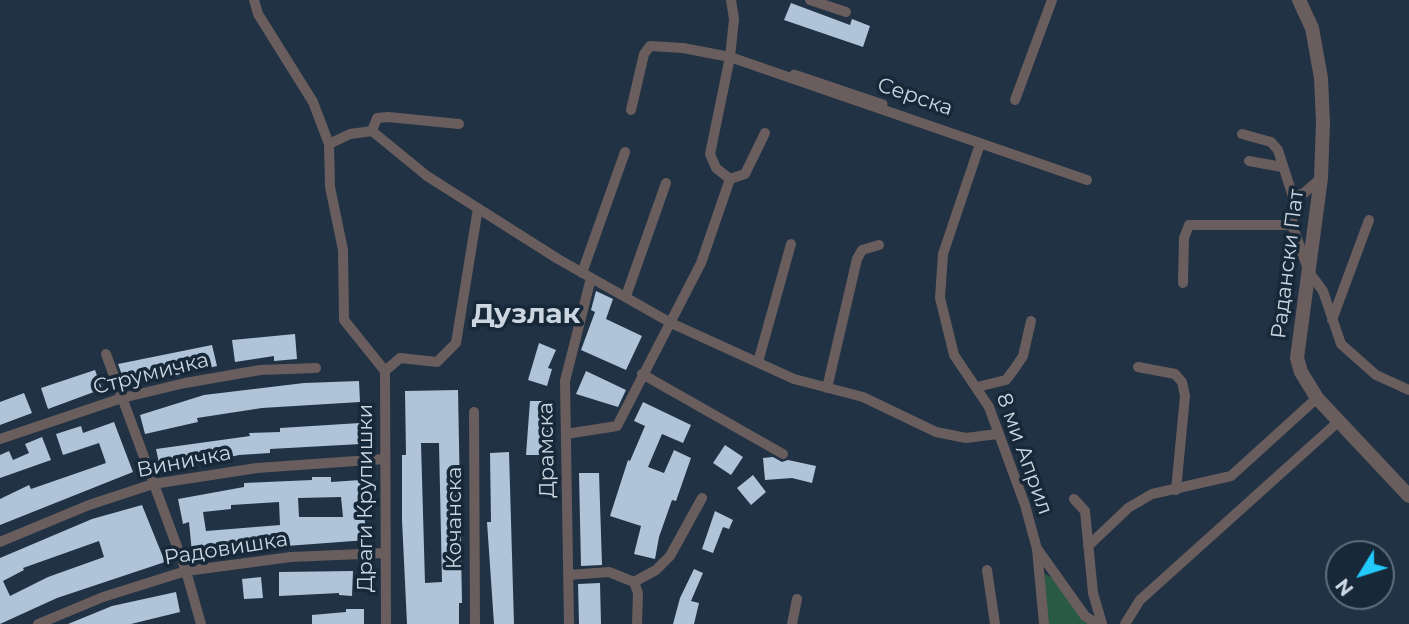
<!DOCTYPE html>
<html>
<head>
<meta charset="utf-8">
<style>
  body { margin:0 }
  #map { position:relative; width:1409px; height:624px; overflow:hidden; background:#203243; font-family:Montserrat,sans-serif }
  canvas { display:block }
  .north { position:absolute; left:1325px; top:540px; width:70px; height:70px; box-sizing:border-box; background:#172838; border:2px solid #5f6e7c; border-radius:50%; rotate:232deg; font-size:19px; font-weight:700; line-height:28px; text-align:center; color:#ccd6e1 }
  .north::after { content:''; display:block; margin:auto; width:24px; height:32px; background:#22c9fe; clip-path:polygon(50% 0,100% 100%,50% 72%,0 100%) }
</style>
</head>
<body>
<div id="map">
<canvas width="1409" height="624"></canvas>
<div class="north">N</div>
</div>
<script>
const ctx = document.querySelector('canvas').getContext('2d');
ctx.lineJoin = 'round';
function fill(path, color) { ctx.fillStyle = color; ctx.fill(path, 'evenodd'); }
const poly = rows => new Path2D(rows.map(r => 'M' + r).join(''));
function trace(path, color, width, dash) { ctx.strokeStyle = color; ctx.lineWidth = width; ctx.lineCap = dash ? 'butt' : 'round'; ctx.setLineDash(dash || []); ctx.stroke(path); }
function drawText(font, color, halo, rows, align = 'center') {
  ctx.font = font + ' Montserrat,sans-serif'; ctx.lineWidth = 7; ctx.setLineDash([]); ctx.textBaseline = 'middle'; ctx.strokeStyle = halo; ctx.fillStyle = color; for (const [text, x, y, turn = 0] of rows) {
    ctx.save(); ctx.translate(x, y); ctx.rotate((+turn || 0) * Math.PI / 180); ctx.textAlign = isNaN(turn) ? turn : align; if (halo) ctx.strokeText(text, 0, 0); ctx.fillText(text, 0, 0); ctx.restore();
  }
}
fill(poly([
  [1045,574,1052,578,1089,624,1048,624,1041,577]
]), '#285a44');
fill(poly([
  [791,3,850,25,852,19,870,26,863,47,784,20],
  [596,291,613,299,606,319,642,336,626,370,581,350,595,312,591,310],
  [295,334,297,359,274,361,274,356,235,362,232,340],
  [539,343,556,350,548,368,552,369,547,386,528,380],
  [212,345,217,366,126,386,118,364],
  [95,370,102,389,48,409,41,388],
  [586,371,626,390,618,407,576,394],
  [359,381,360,402,262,408,197,418,198,422,145,434,140,415,204,395,304,383],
  [458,390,462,603,459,603,459,624,407,624,402,520,402,455,406,455,405,391],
  [421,443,439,443,442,582,425,583],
  [24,393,32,413,0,425,0,402],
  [530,401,553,401,551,455,526,455],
  [643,402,691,425,683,443,662,434,648,467,664,473,674,450,691,458,676,501,672,500,659,537,655,559,634,554,641,526,610,516,628,460,630,461,645,426,634,421],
  [114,422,133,472,0,525,0,499,29,485,31,489,106,463,99,443,63,455,56,434,81,426,83,433],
  [360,423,361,444,270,449,270,453,239,455,187,467,186,463,160,468,156,449,250,436,249,433,280,432,280,428],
  [42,437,51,460,0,478,0,455,9,451,13,460,29,453,25,444],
  [725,445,743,457,731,475,713,463],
  [509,452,514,624,494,624,487,522,491,522,490,453],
  [773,457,782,462,788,460,816,466,812,483,792,478,765,480,763,458],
  [579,473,599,473,602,565,581,566],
  [753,475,766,492,751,505,737,488],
  [312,477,331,477,331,482,360,480,367,540,192,553,189,522,183,524,178,499,244,487,244,483,312,480],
  [341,497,343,517,299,517,298,498],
  [279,502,280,525,206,531,203,512,231,509,231,505],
  [142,505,165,562,57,598,0,624,0,558,92,519],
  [99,541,104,557,48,577,10,596,3,581,24,570,23,568],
  [715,511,733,520,729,529,723,527,713,553,702,549],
  [694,569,703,573,691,601,699,603,694,624,673,624,680,598],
  [353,571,352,596,339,595,339,593,279,596,279,572],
  [261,577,263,598,244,599,242,579],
  [600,583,601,624,579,624,578,584],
  [176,592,180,612,131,624,68,624,112,606],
  [346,609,364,609,364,624,312,624,312,615,346,612]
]), '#afc4d9');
trace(poly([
  [794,74,883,104]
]), '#6a5d5d', 9);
trace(poly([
  [254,0,258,14,313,102,329,144,330,187,343,250,344,320,385,371],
  [810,0,846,12],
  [1015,100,1052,0],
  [631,110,644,54,650,46,683,48,730,57,1087,180],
  [459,124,388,117,377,118,372,131,427,176,558,259,671,323,794,379,863,397,936,432,966,438,997,434],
  [1242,134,1271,142,1278,150,1293,197,1292,225,1309,272,1323,291,1341,344,1376,375,1409,390],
  [329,144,350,134,372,131],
  [980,144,943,254,940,298,954,355,989,407,1025,505,1037,549,1044,624],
  [1249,161,1282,167],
  [730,179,716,168,710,154,730,57,734,19,731,0],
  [1293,197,1304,193,1321,178],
  [582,273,625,152],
  [1183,283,1184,238,1189,225,1292,225],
  [626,296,666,183],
  [1332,320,1369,220],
  [106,354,186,571,201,624],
  [758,362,791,244],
  [1138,367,1175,374,1182,382,1185,396,1176,490],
  [385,371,386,624],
  [385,371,400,358,437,362,456,343,478,208],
  [642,374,783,454],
  [977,387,1006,380,1015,368,1023,356,1031,321],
  [827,388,857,259,862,250,879,245],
  [474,412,475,624],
  [566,434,617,426,701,263,730,179,745,174,765,133],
  [0,439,122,398,185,383,260,370,316,368],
  [1074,499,1085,511,1093,593,1102,624],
  [0,542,89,505,153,484,257,468,384,459],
  [1088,546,1128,508,1152,494,1231,476,1317,398],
  [1038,550,1085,616,1097,624],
  [987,570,995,624],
  [569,575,609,572,634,582,638,593,637,624],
  [634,582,656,570,670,556,702,498],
  [38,624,103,597,186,571,291,557,385,553],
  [569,624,565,381,591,278],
  [792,624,797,599],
  [1125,624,1140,600,1339,421]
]), '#6a5d5d', 10);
trace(poly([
  [1299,0,1312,28,1321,78,1323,123,1321,178,1297,358,1301,372,1317,398,1409,496]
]), '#6a5d5d', 14);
drawText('21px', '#ccd6e1', '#172838', [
  ["Серска",915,97,19],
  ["Радански Пат",1288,264,-83],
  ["Струмичка",151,374,-14],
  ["Драмска",547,450,-91],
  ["8 ми Април",1024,454,70],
  ["Виничка",184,462,-11],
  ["Драги Крупишки",366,498,-90],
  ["Кочанска",455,518,-90],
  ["Радовишка",226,549,-9]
]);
drawText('bold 28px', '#ccd6e1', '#172838', [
  ["Дузлак",526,315]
]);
</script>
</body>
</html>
